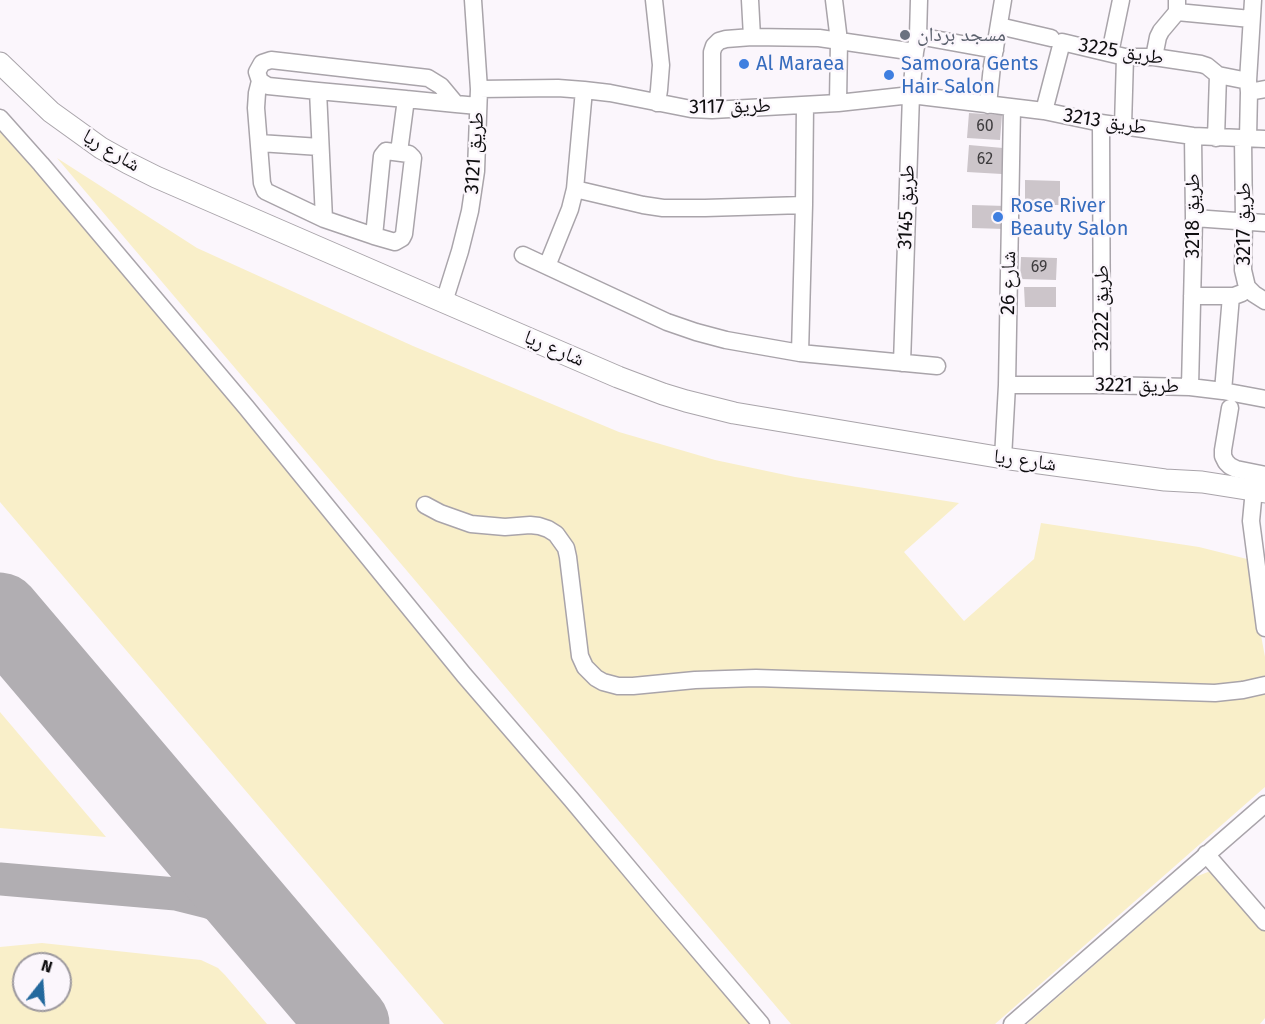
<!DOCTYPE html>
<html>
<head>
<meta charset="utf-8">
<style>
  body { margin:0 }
  #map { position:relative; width:1265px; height:1024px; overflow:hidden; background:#fbf6fc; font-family:"Fira Sans",sans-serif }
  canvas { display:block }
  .north { position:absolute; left:12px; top:952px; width:60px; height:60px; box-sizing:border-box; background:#fbf6fc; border:2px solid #9d999e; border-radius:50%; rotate:17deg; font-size:16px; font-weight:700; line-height:24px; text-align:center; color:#0f0e10 }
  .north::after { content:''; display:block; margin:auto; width:21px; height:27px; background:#23699d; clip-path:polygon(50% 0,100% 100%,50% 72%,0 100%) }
</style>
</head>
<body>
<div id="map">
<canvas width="1265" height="1024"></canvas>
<div class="north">N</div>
</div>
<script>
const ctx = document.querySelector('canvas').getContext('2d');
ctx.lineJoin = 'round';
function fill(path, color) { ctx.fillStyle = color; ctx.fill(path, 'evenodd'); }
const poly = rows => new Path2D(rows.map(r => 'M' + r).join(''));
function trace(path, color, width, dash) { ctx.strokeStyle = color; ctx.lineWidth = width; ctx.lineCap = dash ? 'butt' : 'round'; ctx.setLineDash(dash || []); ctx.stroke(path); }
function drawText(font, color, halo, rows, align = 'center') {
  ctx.font = font + ' "Fira Sans","Noto Naskh Arabic",sans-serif'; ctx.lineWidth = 5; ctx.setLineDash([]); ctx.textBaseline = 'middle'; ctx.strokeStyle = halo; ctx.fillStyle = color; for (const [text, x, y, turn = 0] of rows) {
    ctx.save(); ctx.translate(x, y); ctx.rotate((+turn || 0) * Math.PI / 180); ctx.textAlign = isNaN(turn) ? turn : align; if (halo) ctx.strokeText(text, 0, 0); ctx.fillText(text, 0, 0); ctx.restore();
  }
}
fill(poly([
  [0,130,53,187,755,1024,444,1024,0,502],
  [57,158,197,248,413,346,619,432,715,460,795,477,959,503,904,552,964,621,1034,559,1041,523,1199,547,1247,559,1265,657,1265,787,995,1024,791,1024],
  [0,712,106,837,0,828],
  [1208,872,1217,874,1265,928,1265,1018,1260,1024,1027,1024,1195,877],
  [42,943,201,960,218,968,225,975,267,1024,0,1024,0,947],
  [24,964,60,964,60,1000,24,1000]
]), '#f9efc9');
trace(poly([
  [0,879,176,894,208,902,231,911,254,925,283,946]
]), '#b1aeb2', 33);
trace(poly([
  [0,613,349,1024]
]), '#b1aeb2', 81);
fill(poly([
  [969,113,1002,115,1000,140,967,138],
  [969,145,1003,148,1002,174,967,172],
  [1025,180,1060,181,1060,205,1025,205],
  [972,205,1006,206,1005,229,972,228],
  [1021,257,1057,258,1056,280,1020,279],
  [1024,287,1056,287,1056,307,1025,307]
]), '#ccc5ca');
const minor = poly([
  [654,0,661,65,659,90,657,103],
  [750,0,752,37],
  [834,0,839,41,838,103],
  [1177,12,1251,19],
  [999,26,1051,38],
  [918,36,995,50],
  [1110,53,1121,0],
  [1154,57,1158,37,1161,31,1177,12,1177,0],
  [260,81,257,93,256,108,262,183,265,191,324,219,374,236],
  [479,89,558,88,584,90,610,93,691,109,712,110,838,103,911,95,1044,111,1101,123,1193,136,1265,139],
  [318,91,324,219],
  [1249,92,1265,89],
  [456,104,441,86,428,78,271,60,262,63,257,72,260,81,268,86,318,91,406,99,456,104,478,106],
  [988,105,992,66,1003,0],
  [712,110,712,52,714,46,719,41,726,39,752,37,819,38,915,52],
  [1044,111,1062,42,1125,57,1154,57,1201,64,1207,66,1218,75,1248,81],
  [0,118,41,164,246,407,464,675,571,799,663,909,761,1024],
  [1101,123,1102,385],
  [1123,126,1125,57],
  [1216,138,1218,75],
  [1248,138,1249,92,1248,81,1253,0],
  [1243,139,1244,222,1243,270,1247,287,1254,294,1265,301],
  [259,143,320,147],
  [386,151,409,154,413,158,404,234,402,238,395,242,374,236,382,156,386,151],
  [399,152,406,99],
  [575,189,643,205,663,208,705,208,804,205],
  [1194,218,1265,223],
  [523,255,667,322,696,332,726,340,800,353,937,366],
  [547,266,570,209,575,189,584,90],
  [1192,296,1234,296,1242,293],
  [444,302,460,251,470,211,476,171,479,89,473,0],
  [800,353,804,205,805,105],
  [902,363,911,95,915,52,918,36,919,0],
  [1007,385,1102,385,1190,387,1223,391,1265,399],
  [1190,387,1194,218,1193,136],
  [1223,391,1231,296],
  [1230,408,1223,450,1223,456,1226,462,1230,466,1236,469,1265,475],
  [1003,458,1007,385,1012,108],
  [1253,500,1251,521,1265,628],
  [425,505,440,513,471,524,505,527,530,525,539,526,548,529,556,534,566,548,568,557,580,656,585,667,596,678,603,682,618,686,633,686,695,680,756,678,1215,693,1243,690,1265,685],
  [1206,854,1265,922],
  [1012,1024,1265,804]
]);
const major = poly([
  [0,63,51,112,101,148,128,163,156,177,444,302,618,377,663,394,686,401,734,413,1003,458,1165,480,1202,482,1265,492]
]);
trace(minor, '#a9a4aa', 19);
trace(major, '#a9a4aa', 23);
trace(minor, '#fff', 16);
trace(major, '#fff', 21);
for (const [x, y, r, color] of [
  [905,35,6,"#6b7280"],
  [744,64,6,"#3f7fe0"],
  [889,75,6,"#3f7fe0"],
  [998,217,6,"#3f7fe0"]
]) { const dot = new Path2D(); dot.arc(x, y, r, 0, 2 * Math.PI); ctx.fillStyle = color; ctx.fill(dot); trace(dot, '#fbf6fc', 2); }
drawText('16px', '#3e3c3e', null, [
  ["60",985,127],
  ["62",985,160],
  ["69",1039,268]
]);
drawText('20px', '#5b616d', '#fbf6fc', [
  ["مسجد بردان",917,35]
], 'left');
drawText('20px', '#0f0e10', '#fbf6fc', [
  ["طريق 3225",1121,52,9],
  ["طريق 3117",730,107,-1],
  ["طريق 3213",1105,122,9],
  ["شارع ريا",111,151,31],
  ["طريق 3121",475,153,-86],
  ["طريق 3145",907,207,-88],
  ["طريق 3218",1193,216,-90],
  ["طريق 3217",1244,224,-90],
  ["شارع 26",1009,283,-89],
  ["طريق 3222",1102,308,-90],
  ["شارع ريا",554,349,23],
  ["طريق 3221",1137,386,1],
  ["شارع ريا",1025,461,8]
]);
drawText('20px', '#366cbe', '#fbf6fc', [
  ["Al Maraea",756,64],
  ["Samoora Gents",901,64],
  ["Hair Salon",901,87],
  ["Rose River",1010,206],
  ["Beauty Salon",1010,229]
], 'left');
</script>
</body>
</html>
